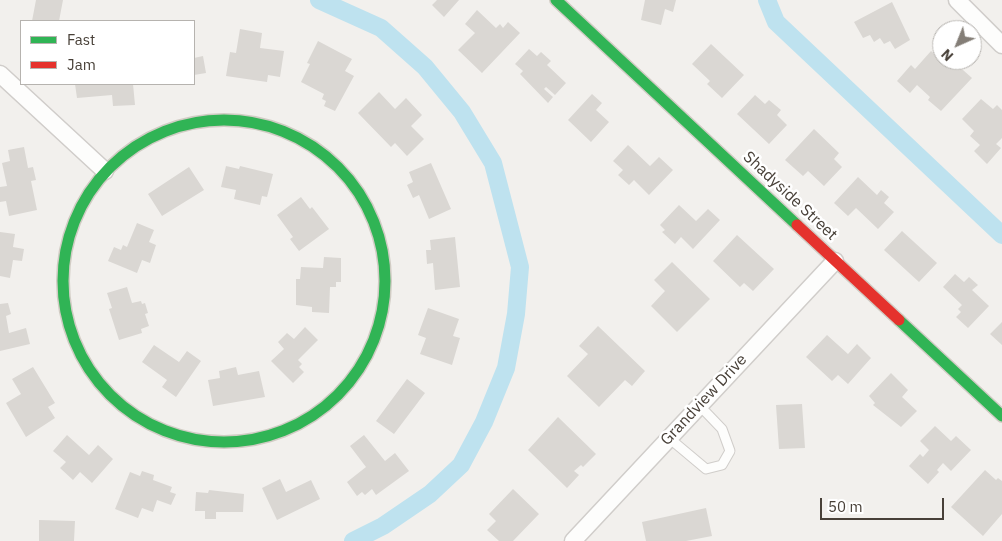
<!DOCTYPE html>
<html>
<head>
<meta charset="utf-8">
<style>
  body { margin:0 }
  #map { position:relative; width:1002px; height:541px; overflow:hidden; background:#f2f0ed; font-family:"IBM Plex Sans",sans-serif }
  canvas { display:block }
  .legend { position:absolute; left:20px; top:20px; width:175px; height:65px; box-sizing:border-box; background:#fff; border:1px solid #b6b3af; margin:0; padding:6px 9px; list-style:none; font-size:15px; color:#484038 }
  .legend li { display:flex; align-items:center; gap:10px; height:25px }
  .legend b { width:25px; border:1px solid #b6b3af }
  .north { position:absolute; left:932px; top:20px; width:50px; height:50px; box-sizing:border-box; background:#fff; border:1px solid #b6b3af; border-radius:50%; rotate:224deg; font-size:14px; font-weight:700; line-height:20px; text-align:center; color:#484038 }
  .north::after { content:''; display:block; margin:auto; width:18px; height:22px; background:#847e77; clip-path:polygon(50% 0,100% 100%,50% 72%,0 100%) }
  .scale { position:absolute; left:820px; top:498px; width:124px; height:22px; box-sizing:border-box; border:2px solid #484038; border-top:0; padding-left:6px; font-size:15px; line-height:18px; white-space:nowrap; color:#484038; -webkit-text-stroke:4px #fff; paint-order:stroke }
</style>
</head>
<body>
<div id="map">
<canvas width="1002" height="541"></canvas>
<ul class="legend">
<li><b style="height:6px;background:#30b455"></b>Fast</li>
<li><b style="height:6px;background:#e5322d"></b>Jam</li>
</ul>
<div class="north">N</div>
<div class="scale">50 m</div>
</div>
<script>
const ctx = document.querySelector('canvas').getContext('2d');
ctx.lineJoin = 'round';
const poly = rows => new Path2D(rows.map(r => 'M' + r).join(''));
function trace(path, color, width, dash) { ctx.strokeStyle = color; ctx.lineWidth = width; ctx.lineCap = dash ? 'butt' : 'round'; ctx.setLineDash(dash || []); ctx.stroke(path); }
function fill(path, color) { ctx.fillStyle = color; ctx.fill(path, 'evenodd'); }
function drawText(font, color, halo, rows, align = 'center') {
  ctx.font = font + ' "IBM Plex Sans",sans-serif'; ctx.lineWidth = 5; ctx.setLineDash([]); ctx.textBaseline = 'middle'; ctx.strokeStyle = halo; ctx.fillStyle = color; for (const [text, x, y, turn = 0] of rows) {
    ctx.save(); ctx.translate(x, y); ctx.rotate((+turn || 0) * Math.PI / 180); ctx.textAlign = isNaN(turn) ? turn : align; if (halo) ctx.strokeText(text, 0, 0); ctx.fillText(text, 0, 0); ctx.restore();
  }
}
trace(poly([
  [319,0,381,28,425,67,462,112,493,163,520,267,516,314,506,368,484,422,461,465,430,494,383,526,353,541],
  [767,0,776,22,1002,235]
]), '#bee2ef', 18);
fill(poly([
  [36,0,63,0,59,21,32,21],
  [437,0,459,0,444,17,432,5],
  [645,0,676,0,673,12,665,9,661,25,641,20],
  [892,2,910,40,895,49,890,41,884,44,880,38,874,42,870,35,863,38,854,22],
  [477,10,496,28,500,24,503,28,508,22,520,33,482,73,458,50,475,33,465,24],
  [240,29,262,33,260,48,284,51,280,77,268,75,267,82,226,76,230,52,236,53],
  [318,41,352,59,345,71,354,76,335,111,324,106,326,101,322,99,324,94,301,82,310,64,307,63],
  [711,44,744,75,722,98,707,84,710,81,692,64],
  [529,49,537,56,541,52,551,61,547,65,566,83,555,95,546,87,544,89,553,97,548,103,520,74,523,71,515,64],
  [931,51,949,67,954,62,972,78,941,111,928,100,930,97,917,85,910,93,897,81,911,65,915,69],
  [203,56,206,73,194,75,194,58],
  [75,84,133,84,135,105,113,106,112,95,77,98],
  [379,92,395,109,406,98,422,115,411,126,424,139,407,156,395,143,391,147,358,113],
  [592,94,602,103,596,110,609,122,591,142,568,120],
  [755,95,765,104,769,100,781,110,777,115,787,125,769,144,737,114],
  [981,99,993,109,997,105,1002,110,1002,138,996,144,1001,148,987,164,974,151,980,145,970,136,974,131,962,119],
  [814,129,839,153,834,159,842,167,824,186,808,171,803,176,785,160],
  [628,145,650,166,659,157,673,170,649,195,634,180,629,185,618,175,623,170,613,161],
  [24,147,28,168,33,167,36,180,31,181,37,210,9,216,6,201,0,202,0,187,7,186,2,163,10,161,8,150],
  [431,163,451,209,429,219,419,195,413,198,407,185,413,182,409,172],
  [226,166,239,169,240,166,273,174,267,197,262,196,260,205,234,199,236,190,221,187],
  [189,167,204,190,162,216,148,194],
  [858,177,877,195,881,190,889,197,884,203,894,212,878,229,856,208,848,216,834,203],
  [301,197,310,209,312,207,329,229,299,251,290,239,293,237,277,215],
  [679,205,696,221,708,209,720,220,693,249,681,237,675,244,662,232,665,230,660,225],
  [137,223,154,230,149,242,156,245,150,263,142,260,137,273,108,261,114,247,121,250,123,245,127,247],
  [902,231,937,263,919,282,884,250],
  [0,232,15,234,13,247,24,249,22,261,13,260,10,278,0,276],
  [737,235,774,269,753,291,744,283,740,287,713,261],
  [455,237,460,287,435,290,433,263,427,264,426,250,431,250,430,240],
  [324,257,341,258,341,282,336,282,336,287,330,287,329,313,312,312,312,307,296,305,296,279,300,279,301,267,323,268],
  [672,262,710,299,677,332,651,306,665,291,654,280],
  [955,274,964,282,969,277,978,285,972,290,989,306,968,328,956,317,961,312,958,309,962,305,943,287],
  [127,287,132,303,141,301,142,304,145,303,148,313,145,314,149,326,141,329,142,333,119,340,109,309,112,308,107,293],
  [8,303,11,314,6,316,9,333,26,328,30,344,0,351,0,304],
  [428,308,459,319,453,336,460,338,452,365,420,354,426,338,418,335],
  [1002,322,1002,345,990,334],
  [598,326,645,371,632,386,625,380,599,407,567,376,588,354,579,346],
  [305,327,318,340,298,360,302,364,299,367,304,372,293,383,271,361,284,349,278,342,287,333,294,339],
  [827,335,848,354,857,344,871,358,848,384,838,375,832,381,806,357],
  [154,345,179,362,187,351,201,361,176,397,162,387,167,380,142,362],
  [33,367,55,403,48,407,55,418,26,437,6,403,21,394,12,379],
  [236,367,238,375,259,371,265,397,213,406,208,380,220,378,219,371],
  [891,373,908,390,902,397,917,411,901,427,873,405,875,403,869,396],
  [407,379,425,393,394,434,376,421],
  [802,404,805,448,779,449,776,405],
  [558,417,596,454,583,467,581,465,574,471,579,475,567,488,528,450],
  [935,426,951,441,956,436,971,450,951,471,943,463,937,470,939,472,928,484,909,466,920,454,923,457,929,450,920,441],
  [67,435,89,455,98,445,113,459,92,483,80,472,73,480,60,468,66,462,53,451],
  [364,435,385,461,395,453,409,471,376,495,372,489,365,495,362,492,357,496,347,482,366,467,350,446],
  [985,470,996,480,998,478,1002,481,1002,514,983,536,951,507],
  [142,471,154,475,153,480,172,487,170,492,176,494,171,505,157,500,153,512,142,508,138,518,115,509,130,472,140,476],
  [280,479,286,492,311,480,320,499,277,520,262,488],
  [513,489,539,514,513,541,499,541,487,530,496,521,489,514],
  [209,490,244,494,243,512,216,512,216,519,205,519,205,511,195,511,196,492,208,493],
  [706,508,712,536,686,541,646,541,642,522],
  [39,520,75,521,74,541,39,541]
]), '#dad7d3');
const lane = poly([
  [669,438,706,469,722,465,730,451,722,429,699,405]
]);
const street = poly([
  [957,0,1002,45],
  [0,74,105,171],
  [573,541,835,261]
]);
const fast = poly([
  [556,0,797,225],
  '63 281a161 161 0 1 1 322 0a161 161 0 1 1-322 0Z',
  [899,320,1002,416]
]);
const jam = poly([
  [797,225,899,320]
]);
trace(lane, '#d0cdca', 11);
trace(street, '#d0cdca', 19);
trace(fast, '#d1ccc4', 14);
trace(jam, '#d1ccc4', 14);
trace(lane, '#fdfdfc', 9);
trace(street, '#fdfdfc', 16);
trace(fast, '#30b455', 11);
trace(jam, '#e5322d', 11);
drawText('16px', '#484038', '#fff', [
  ["Shadyside Street",790,196,43],
  ["Grandview Drive",704,400,-47]
]);
</script>
</body>
</html>
